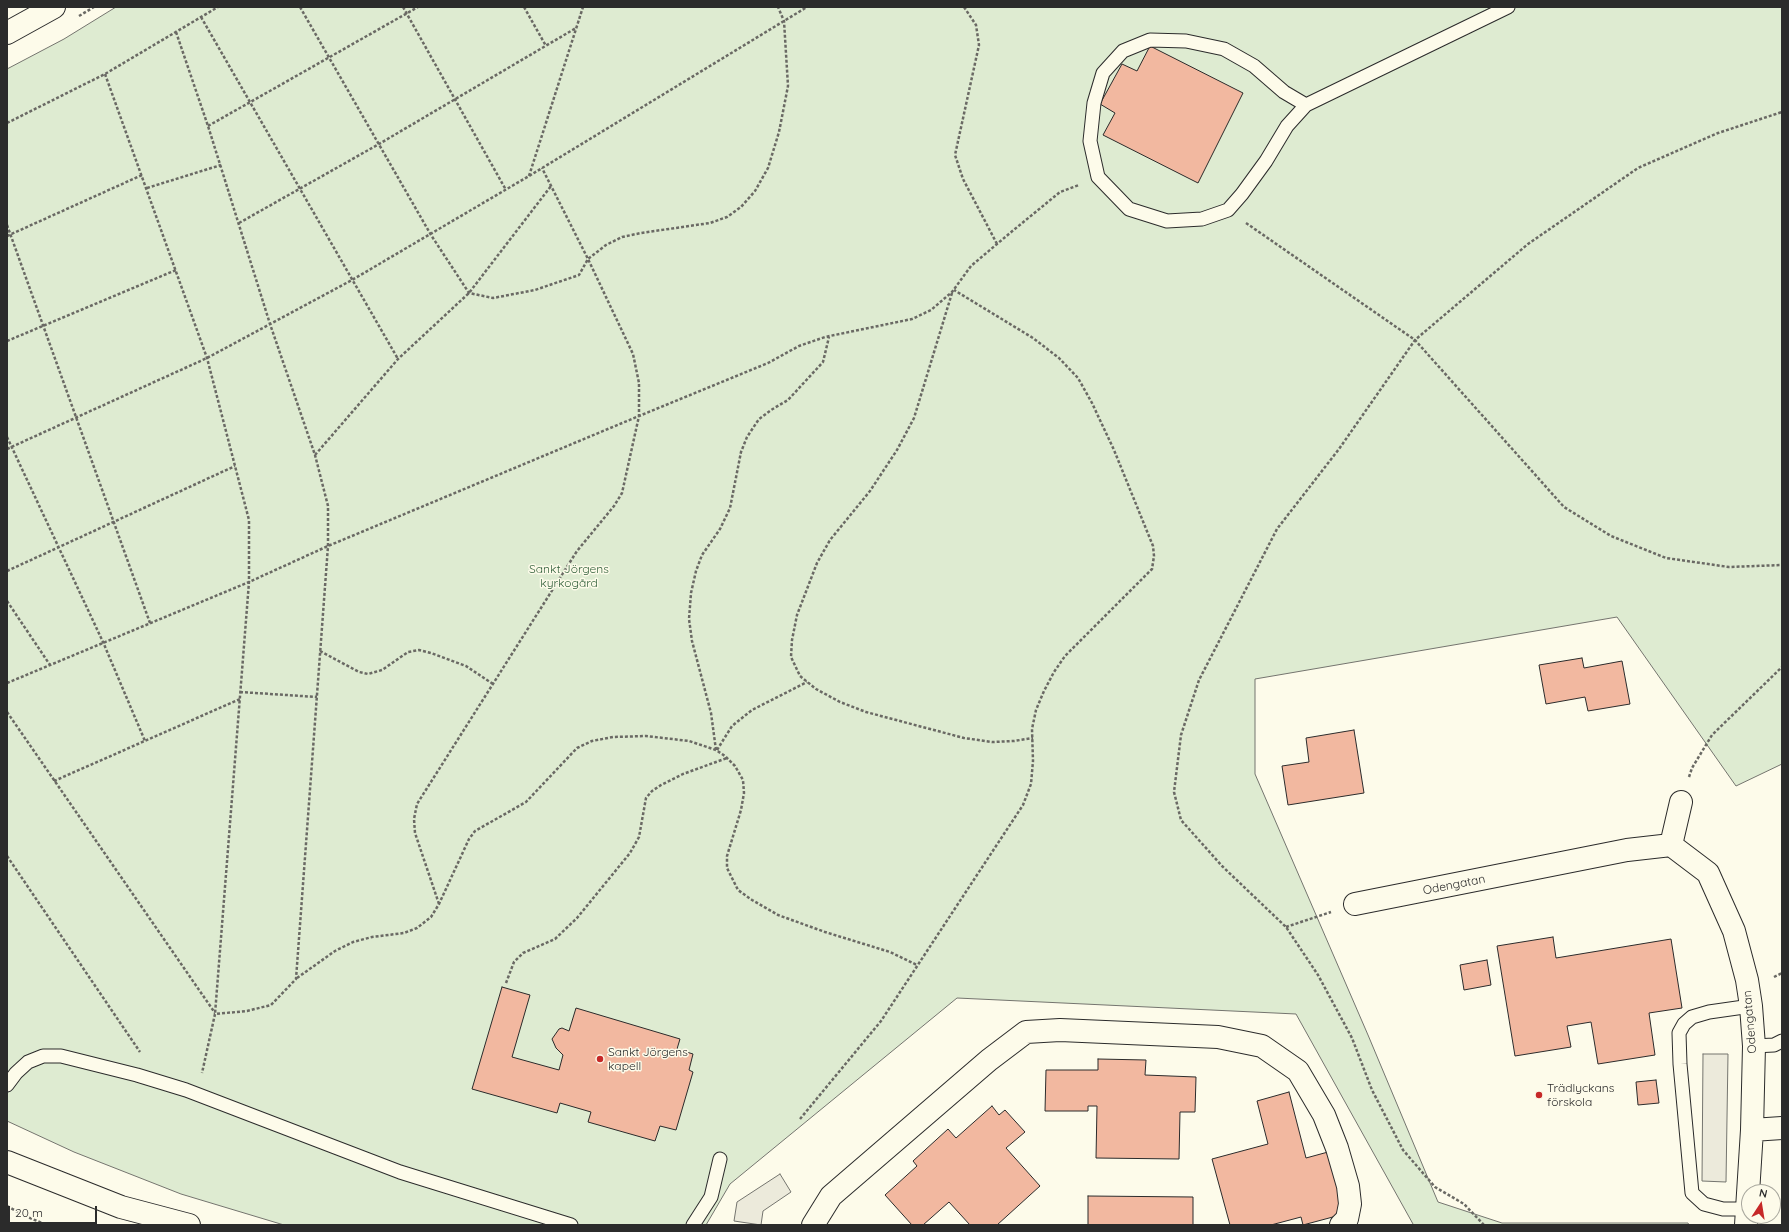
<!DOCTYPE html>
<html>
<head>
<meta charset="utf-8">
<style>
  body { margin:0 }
  #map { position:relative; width:1789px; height:1232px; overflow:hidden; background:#fdfbea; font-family:Quicksand,sans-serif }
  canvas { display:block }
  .frame { position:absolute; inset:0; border:8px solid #2b2b2b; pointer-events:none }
  .north { position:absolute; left:1741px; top:1184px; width:40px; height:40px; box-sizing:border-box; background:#fdfbea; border:1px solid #a9a89e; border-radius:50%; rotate:12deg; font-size:11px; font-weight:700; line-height:16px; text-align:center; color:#2b2b2b }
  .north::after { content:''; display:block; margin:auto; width:14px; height:18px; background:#c62828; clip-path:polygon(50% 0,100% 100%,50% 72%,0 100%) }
  .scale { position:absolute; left:8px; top:1206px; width:89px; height:18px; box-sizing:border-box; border:2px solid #2b2b2b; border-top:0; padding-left:5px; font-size:12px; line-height:14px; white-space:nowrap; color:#2b2b2b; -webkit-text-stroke:3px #fdfbea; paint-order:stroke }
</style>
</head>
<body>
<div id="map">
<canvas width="1789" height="1232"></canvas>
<div class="frame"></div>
<div class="north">N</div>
<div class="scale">20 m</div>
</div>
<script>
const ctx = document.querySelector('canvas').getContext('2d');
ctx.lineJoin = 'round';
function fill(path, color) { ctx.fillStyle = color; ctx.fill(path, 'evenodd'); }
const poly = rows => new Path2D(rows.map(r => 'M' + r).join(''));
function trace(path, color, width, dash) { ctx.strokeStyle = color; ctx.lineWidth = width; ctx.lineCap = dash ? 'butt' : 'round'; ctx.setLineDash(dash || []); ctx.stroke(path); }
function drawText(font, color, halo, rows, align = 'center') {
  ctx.font = font + ' Quicksand,sans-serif'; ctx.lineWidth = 3; ctx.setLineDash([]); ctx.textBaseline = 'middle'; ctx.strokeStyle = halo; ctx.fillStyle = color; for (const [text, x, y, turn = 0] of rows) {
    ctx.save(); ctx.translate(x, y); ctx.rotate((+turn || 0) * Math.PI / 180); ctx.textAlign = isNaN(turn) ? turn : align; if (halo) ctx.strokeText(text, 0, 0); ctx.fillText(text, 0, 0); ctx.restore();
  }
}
const green = poly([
  [116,7,1782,7,1782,764,1736,786,1617,617,1255,679,1255,774,1368,1035,1438,1202,1502,1223,1688,1223,1689,1225,1412,1225,1413,1224,1296,1014,957,998,730,1184,706,1225,284,1225,181,1194,74,1152,7,1121,7,69,64,39,116,7]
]);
fill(green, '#deebd1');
trace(green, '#74746e', 1);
const parking = poly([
  [1703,1054,1728,1054,1726,1182,1702,1181,1703,1054],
  [780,1174,791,1192,763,1211,761,1225,734,1221,737,1202,780,1174]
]);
fill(parking, '#eceadb');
trace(parking, '#74746e', 1);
const building = poly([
  [1150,46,1243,93,1198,183,1103,135,1115,113,1100,104,1122,64,1137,71,1150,46],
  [1582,658,1584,668,1622,661,1630,704,1588,711,1585,697,1546,704,1539,665,1582,658],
  [1354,730,1364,793,1288,805,1282,766,1309,762,1306,738,1354,730],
  [1553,937,1556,958,1671,939,1682,1008,1649,1013,1655,1055,1598,1064,1591,1022,1567,1026,1571,1047,1515,1056,1497,946,1553,937],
  [1487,960,1491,985,1464,990,1460,965,1487,960],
  [502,987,530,995,512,1057,559,1070,563,1055,556,1048,552,1039,559,1029,562,1028,569,1031,576,1008,680,1039,677,1049,693,1054,689,1070,693,1072,676,1130,660,1126,655,1141,588,1122,591,1112,560,1103,557,1113,472,1089,502,987],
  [1098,1059,1146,1060,1145,1075,1196,1077,1195,1112,1180,1112,1179,1159,1096,1158,1097,1106,1088,1106,1088,1111,1045,1111,1046,1070,1098,1070,1098,1059],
  [1656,1080,1659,1103,1638,1105,1636,1082,1656,1080],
  [1289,1092,1306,1158,1328,1152,1344,1214,1303,1225,1301,1217,1271,1225,1230,1225,1212,1159,1268,1144,1257,1101,1289,1092],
  [992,1106,999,1115,1005,1110,1025,1132,1006,1148,1040,1186,997,1225,970,1225,949,1202,923,1225,912,1225,885,1195,917,1166,913,1161,948,1129,956,1138,992,1106],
  [1088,1196,1193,1197,1193,1225,1088,1225,1088,1196]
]);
fill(building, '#f2b8a0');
trace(building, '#2b2b2b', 1);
const service = poly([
  [1306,105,1284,92,1254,66,1224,49,1186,41,1150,40,1123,51,1103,73,1094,103,1090,141,1098,177,1129,209,1167,221,1202,219,1228,210,1242,194,1266,161,1287,126,1306,105,1508,7],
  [1754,1046,1774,1045,1782,1041],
  [7,1085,16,1073,28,1062,43,1056,61,1056,137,1075,186,1090,400,1172,571,1225],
  [1747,1209,1723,1209,1704,1204,1692,1193,1680,1064,1679,1033,1684,1024,1692,1017,1709,1012,1751,1006],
  [693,1225,711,1197,720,1159]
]);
const minor = poly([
  [7,33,54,7],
  [1671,845,1681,802],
  [1355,904,1627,850,1671,845,1708,873,1734,931,1747,980,1751,1006,1754,1046,1752,1130,1746,1225],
  [1752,1130,1782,1128],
  [813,1225,831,1196,989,1060,1026,1032,1060,1030,1218,1037,1262,1046,1298,1071,1324,1115,1337,1148,1348,1186,1350,1204,1347,1219,1341,1225]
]);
const tertiary = poly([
  [7,1162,121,1207,189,1225]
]);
trace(service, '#2b2b2b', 15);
trace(minor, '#2b2b2b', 24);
trace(tertiary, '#2b2b2b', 24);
trace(poly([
  [300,7,431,235,469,293,493,298,535,290,579,275,588,259,606,245,622,237,641,233,710,223,727,217,741,207,755,191,768,168,779,132,788,86,784,21,778,7],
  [403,7,506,190],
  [524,7,546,46],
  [964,7,976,25,979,45,955,155,963,179,997,244],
  [79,16,94,7],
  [201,17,398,359],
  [176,32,208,126,270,324,315,455,328,506,328,546,296,979,271,1005,247,1011,215,1014,202,1073],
  [105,74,207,358,249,520,249,582,215,1014],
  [7,123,105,74,218,7],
  [208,126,418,7],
  [529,176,583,7],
  [147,188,221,165],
  [239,223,379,144,576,28],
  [1246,223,1415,340,1564,507,1611,536,1666,558,1729,567,1782,565],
  [7,225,150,623],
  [7,236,142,175],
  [952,293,914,418,897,450,870,491,830,540,817,563,797,615,792,640,791,657,800,676,816,689,840,702,866,712,964,738,992,742,1014,741,1033,738],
  [7,341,176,270],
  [7,437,103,642,145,741],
  [7,449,207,358,352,280,529,176,807,7],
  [315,455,398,359,469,293,551,186],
  [7,571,235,466],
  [7,601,50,665],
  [320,651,359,672,368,674,382,670,408,652,419,650,431,653,466,666,493,684],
  [7,683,249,582,328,546,639,416,639,383,633,354,588,259,542,168],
  [240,692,317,697],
  [7,712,215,1013],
  [716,750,711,713,692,641,689,619,691,593,696,571,702,555,720,529,730,508,741,452,747,437,759,419,771,410,788,400,823,362,829,337],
  [717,750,732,726,752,710,807,682],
  [1689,777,1692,768,1712,735,1782,667],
  [54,781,240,699],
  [7,856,140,1052],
  [439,904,415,833,414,819,417,804,577,551,614,506,622,493,639,416,768,363,799,346,825,337,912,319,931,310,952,292,971,266,1010,233,1060,192,1079,185],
  [1286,927,1331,912],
  [1774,977,1782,973],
  [297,978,335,951,353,942,372,937,404,933,417,928,431,917,439,904,469,839,475,831,526,802,577,748,592,741,613,737,646,736,689,741,716,750,725,756,735,766,743,780,744,793,741,810,727,856,727,868,738,890,752,900,778,915,825,932,890,952,917,965],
  [506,983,514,962,523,953,555,939,577,918,630,853,639,837,646,798,652,791,661,785,683,774,727,758],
  [800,1119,881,1021,1023,805,1031,784,1033,761,1032,729,1036,710,1044,691,1054,672,1065,656,1152,569,1154,556,1153,546,1114,450,1092,403,1078,378,1059,358,1033,338,954,290],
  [7,1206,25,1216,47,1225],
  [1484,1225,1464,1204,1435,1187,1403,1150,1372,1090,1352,1038,1318,975,1286,927,1222,866,1181,820,1174,792,1181,735,1199,680,1277,529,1339,449,1415,340,1528,244,1638,168,1718,133,1782,112]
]), '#6a6964', 2.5, [3, 2]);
trace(service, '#fdfbea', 13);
trace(minor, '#fdfbea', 22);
trace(tertiary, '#fdfbea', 22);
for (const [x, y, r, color] of [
  [600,1059,4,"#c62828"],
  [1539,1095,4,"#c62828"]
]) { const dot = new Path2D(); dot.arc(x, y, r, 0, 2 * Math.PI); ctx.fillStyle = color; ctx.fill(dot); trace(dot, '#fdfbea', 1.5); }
drawText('12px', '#34623c', '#fdfbea', [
  ["Sankt Jörgens",569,569],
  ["kyrkogård",569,583]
]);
drawText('12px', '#2b2b2b', '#fdfbea', [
  ["Odengatan",1454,885,-11],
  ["Odengatan",1750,1022,-95]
]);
drawText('12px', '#2b2b2b', '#fdfbea', [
  ["Sankt Jörgens",608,1052],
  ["kapell",608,1066],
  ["Trädlyckans",1547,1088],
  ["förskola",1547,1102]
], 'left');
</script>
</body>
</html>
